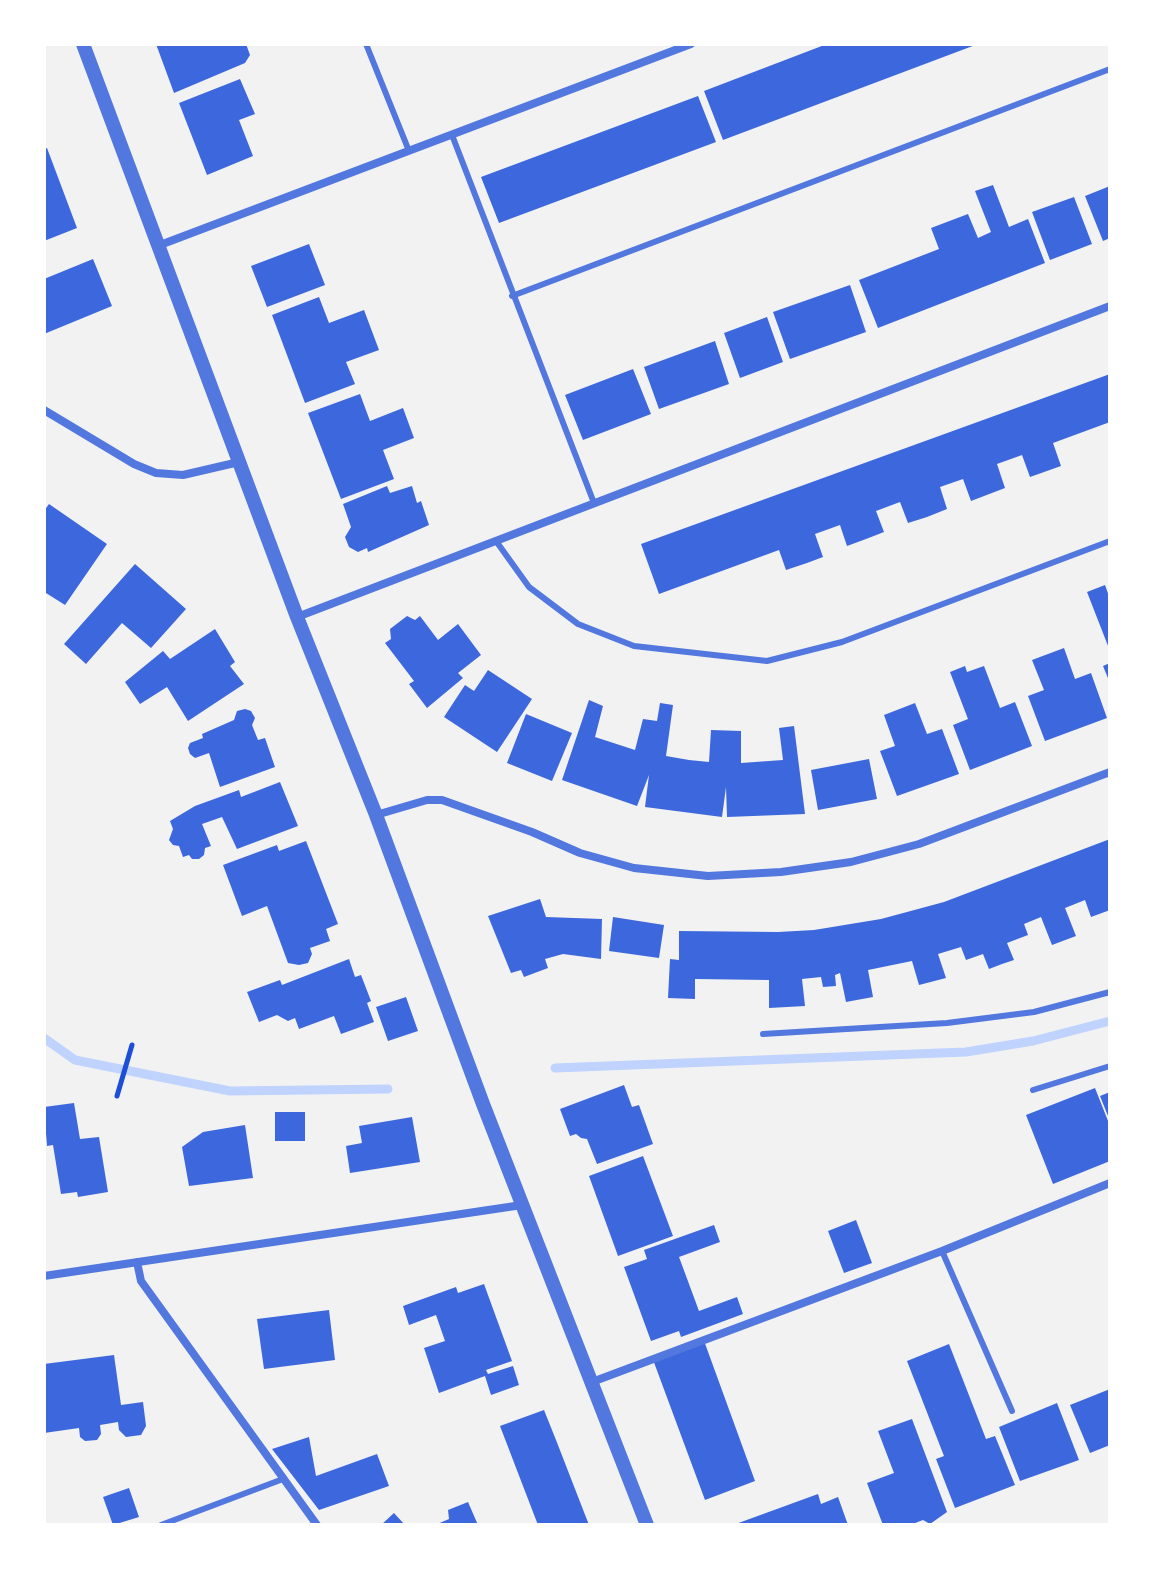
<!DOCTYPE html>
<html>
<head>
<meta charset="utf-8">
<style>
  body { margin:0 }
  #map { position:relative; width:1154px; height:1569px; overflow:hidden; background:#f2f2f2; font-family:Cabin,sans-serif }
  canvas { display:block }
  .frame { position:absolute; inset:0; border:46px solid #fff; pointer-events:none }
</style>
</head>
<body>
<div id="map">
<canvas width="1154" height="1569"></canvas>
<div class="frame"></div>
</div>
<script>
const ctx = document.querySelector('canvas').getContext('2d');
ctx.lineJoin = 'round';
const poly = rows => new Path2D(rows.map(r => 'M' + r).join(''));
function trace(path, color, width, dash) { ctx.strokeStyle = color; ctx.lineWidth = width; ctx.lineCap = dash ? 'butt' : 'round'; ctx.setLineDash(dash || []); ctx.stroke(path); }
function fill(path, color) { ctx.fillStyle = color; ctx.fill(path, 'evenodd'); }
trace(poly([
  [44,1038,75,1060,230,1091,388,1089],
  [555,1068,966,1052,1033,1041,1110,1021]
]), '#bfd3fe', 9);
fill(poly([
  [156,44,246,44,250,55,245,63,174,93],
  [827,44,978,44,723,140,704,91],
  [240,79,255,114,239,120,253,156,207,175,179,103],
  [698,96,716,142,499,223,481,177],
  [47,148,77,228,44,241,44,149],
  [993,185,1009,227,1028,219,1045,263,878,328,859,280,939,249,931,228,968,214,978,238,991,232,975,191],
  [1110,186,1110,238,1103,241,1085,196],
  [1074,197,1092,244,1050,260,1032,212],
  [309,244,325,285,267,307,251,266],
  [93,259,112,306,44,334,44,279],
  [850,285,866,332,790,359,773,312],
  [319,297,329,323,364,310,379,350,346,362,355,384,305,403,272,315],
  [767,317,783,362,740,378,724,333],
  [715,341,729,384,659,409,644,367],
  [633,369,651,414,583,440,565,395],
  [1110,374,1110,422,1053,443,1061,466,1030,477,1022,455,997,464,1005,488,971,501,963,479,940,487,947,509,927,517,908,523,900,502,876,511,884,532,866,539,847,546,840,525,815,534,823,557,807,563,786,570,779,550,659,594,641,544],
  [360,394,370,421,403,408,414,438,383,450,394,479,341,499,308,413],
  [387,486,390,493,412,486,417,503,421,501,429,525,368,552,367,548,358,552,349,547,345,537,351,527,343,504],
  [49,504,107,544,65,605,46,593,44,596,44,511],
  [135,564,186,609,151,648,122,623,86,664,64,644],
  [1105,585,1110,599,1110,651,1087,592],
  [407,616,415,620,420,616,438,640,458,624,481,655,458,673,463,678,427,708,409,684,414,681,385,643,391,639,390,629],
  [215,629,235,662,230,666,244,684,188,721,167,687,140,704,125,682,163,651,170,659],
  [1064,648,1075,679,1091,673,1107,718,1045,741,1028,696,1044,690,1032,660],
  [1110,663,1110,683,1103,666],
  [965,666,967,672,984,666,1000,708,1015,702,1032,746,970,770,953,725,968,719,950,672],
  [488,670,532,699,497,752,444,717,465,685,474,691],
  [589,700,603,706,595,737,635,750,643,719,657,721,660,703,673,705,666,756,689,760,709,762,711,730,741,731,741,763,783,760,779,728,794,726,805,814,727,817,726,787,722,817,645,807,649,775,637,806,562,780],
  [915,703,927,734,942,729,959,774,897,796,880,751,895,746,884,715],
  [245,709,251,711,255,718,252,725,258,740,265,738,275,767,220,787,209,753,195,758,190,754,188,748,190,743,203,738,202,734,234,720,237,711],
  [526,714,572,733,552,781,507,763],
  [869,759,877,799,818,810,811,770],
  [280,782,298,826,237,849,222,817,202,824,211,846,205,848,204,855,199,859,192,859,189,855,183,857,179,846,173,845,169,840,173,829,170,821,195,806,239,790,241,797],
  [1110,839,1110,910,1091,917,1085,900,1065,908,1076,936,1052,945,1041,917,1024,924,1028,935,1007,943,1014,960,1002,964,989,969,983,954,966,960,961,947,938,954,946,978,919,985,912,961,868,970,873,997,846,1002,840,973,835,975,836,986,823,987,821,977,802,979,805,1006,769,1008,769,980,695,979,695,999,668,998,670,959,679,960,679,931,778,932,814,930,881,919,944,902],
  [306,841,338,924,326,929,330,941,310,948,312,954,308,963,299,965,288,963,267,906,242,916,223,865,277,845,279,851],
  [540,899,546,917,602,919,601,959,563,954,545,959,548,968,524,977,521,970,511,973,488,916],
  [613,917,664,925,659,958,609,951],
  [349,959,355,977,361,975,371,1001,367,1003,374,1022,341,1034,334,1016,299,1029,295,1018,288,1021,277,1015,259,1022,247,992,280,980,282,985],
  [406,997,418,1031,388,1041,376,1007],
  [624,1085,632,1107,639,1105,653,1144,597,1164,587,1139,581,1138,576,1134,570,1136,560,1109],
  [1095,1088,1110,1126,1110,1161,1053,1184,1026,1115],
  [1110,1092,1110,1121,1100,1096],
  [74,1103,80,1139,99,1137,108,1192,78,1197,77,1192,61,1194,53,1145,47,1146,44,1107],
  [275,1112,305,1112,305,1141,275,1141],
  [412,1117,420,1162,350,1173,346,1146,362,1143,359,1126],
  [245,1125,253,1178,189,1186,182,1147,203,1132],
  [643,1156,673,1236,618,1256,589,1176],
  [856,1220,872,1263,844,1273,828,1231],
  [714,1225,720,1242,679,1257,699,1311,737,1297,743,1314,681,1337,679,1331,651,1341,624,1267,647,1259,644,1250],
  [484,1284,512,1361,486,1370,488,1374,513,1366,519,1385,491,1395,485,1376,439,1393,424,1348,445,1341,436,1315,409,1325,403,1306,456,1287,458,1293],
  [329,1310,335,1360,264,1369,257,1319],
  [703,1338,755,1481,705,1500,652,1357],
  [949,1344,986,1439,995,1436,1015,1485,955,1508,936,1459,944,1456,907,1361],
  [114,1355,121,1405,143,1402,146,1426,141,1435,126,1437,119,1430,118,1422,100,1425,101,1434,97,1440,85,1441,80,1437,79,1428,44,1433,44,1364],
  [1110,1389,1110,1445,1090,1453,1070,1405],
  [1057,1403,1079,1460,1020,1481,999,1427],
  [544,1410,556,1440,589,1525,538,1525,523,1486,500,1426],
  [912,1419,947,1512,930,1524,923,1520,910,1525,883,1525,867,1483,894,1473,878,1431],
  [309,1437,316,1476,377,1454,389,1486,319,1510,272,1449],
  [129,1488,139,1517,113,1525,103,1497],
  [818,1494,821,1504,838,1497,848,1525,733,1525],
  [468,1502,478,1525,435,1525,449,1519,448,1510],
  [394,1513,405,1525,381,1525]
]), '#3d67dc');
trace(poly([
  [117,1096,132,1045]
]), '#1d4ed8', 5);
trace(poly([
  [366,44,409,151],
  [452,135,594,503],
  [512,296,1110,69],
  [496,541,529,587,578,624,634,646,767,661,842,642,1110,541],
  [763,1034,947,1023,1034,1012,1110,992],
  [1033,1090,1110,1066],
  [942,1251,1012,1411],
  [161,1525,283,1479]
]), '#5277de', 6);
trace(poly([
  [160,245,691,44],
  [44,410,134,464,156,473,183,475,239,462],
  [297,617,1110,306],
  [376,815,427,800,442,800,532,832,580,853,634,868,708,876,781,872,851,862,919,844,1110,772],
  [137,1262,141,1281,317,1525],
  [44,1276,522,1205],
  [592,1382,942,1251,1110,1183]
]), '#5277de', 8);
trace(poly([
  [83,44,297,617,376,815,483,1104,647,1525]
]), '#5277de', 14);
</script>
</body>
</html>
